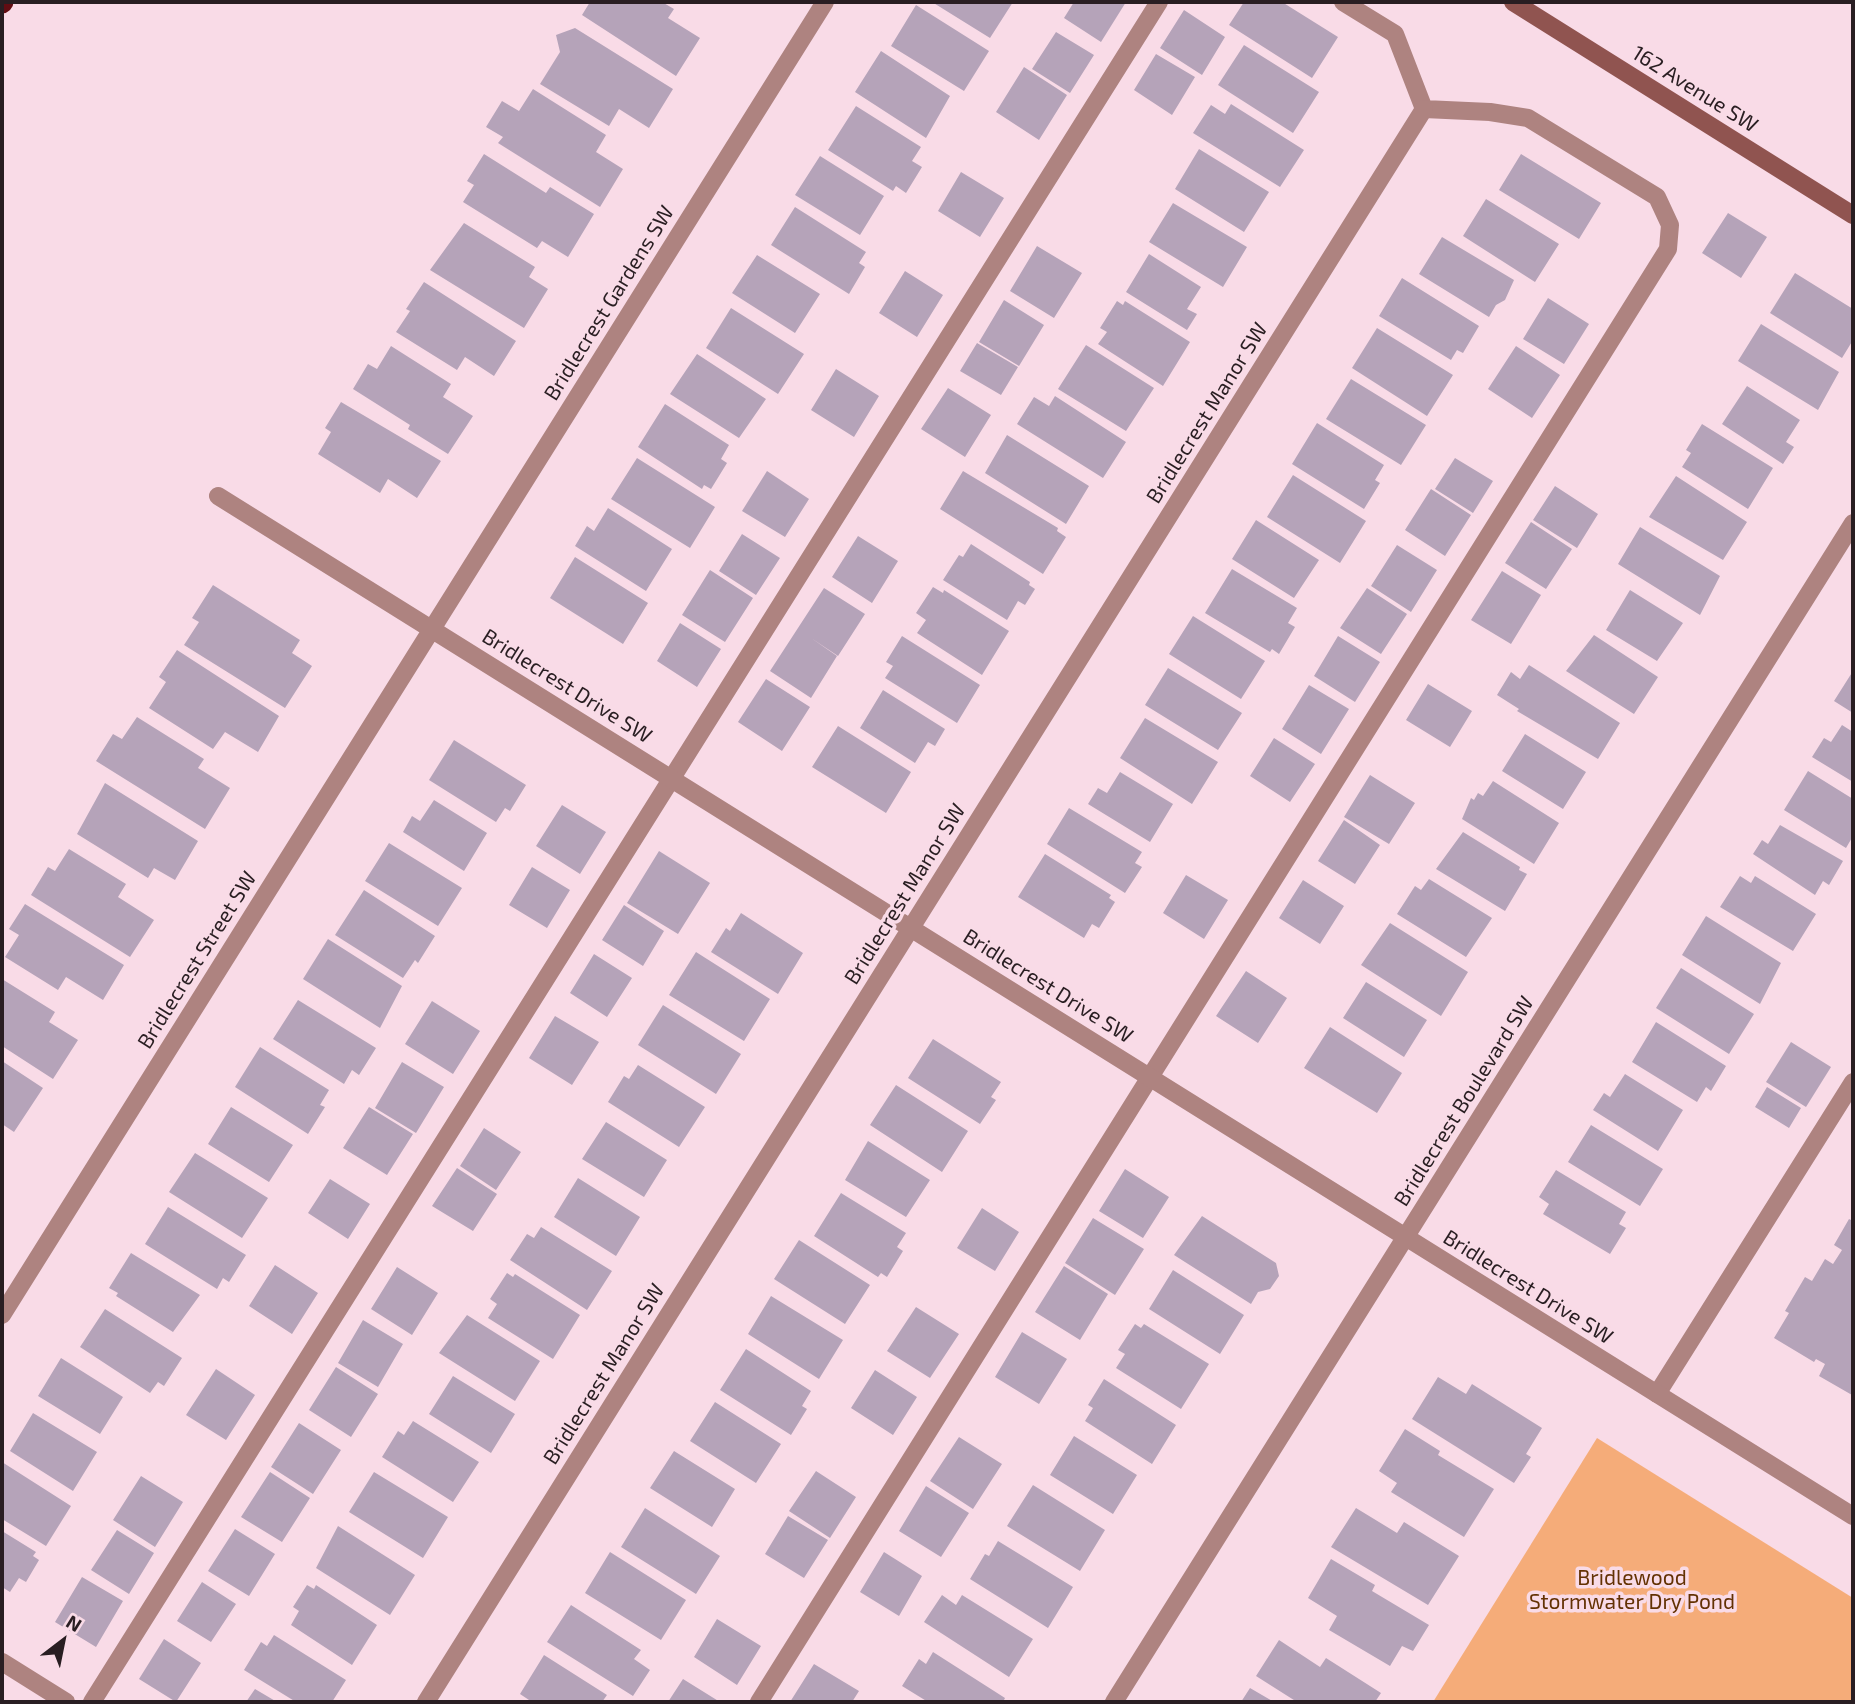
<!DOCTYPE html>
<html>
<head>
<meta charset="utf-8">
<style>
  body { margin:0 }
  #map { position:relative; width:1855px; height:1704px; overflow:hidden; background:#f9dbe7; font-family:"Exo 2",sans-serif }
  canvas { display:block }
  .frame { position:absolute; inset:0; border:4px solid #291e22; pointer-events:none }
  .north { position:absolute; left:28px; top:1606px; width:70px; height:70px; -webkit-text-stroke:5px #f9dbe7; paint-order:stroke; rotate:32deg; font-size:19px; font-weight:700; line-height:28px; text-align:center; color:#291e22 }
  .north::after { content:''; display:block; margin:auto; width:24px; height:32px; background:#291e22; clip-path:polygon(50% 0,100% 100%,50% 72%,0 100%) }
</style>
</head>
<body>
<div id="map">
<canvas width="1855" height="1704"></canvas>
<div class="frame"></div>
<div class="north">N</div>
</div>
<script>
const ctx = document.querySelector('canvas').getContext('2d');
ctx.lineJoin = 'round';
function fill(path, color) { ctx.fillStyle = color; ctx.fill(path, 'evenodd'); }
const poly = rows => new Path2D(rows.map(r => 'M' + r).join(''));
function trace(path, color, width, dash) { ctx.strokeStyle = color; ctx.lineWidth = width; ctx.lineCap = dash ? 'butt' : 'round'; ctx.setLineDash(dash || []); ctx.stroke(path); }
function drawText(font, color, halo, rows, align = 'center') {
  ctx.font = font + ' "Exo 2",sans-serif'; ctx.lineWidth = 7; ctx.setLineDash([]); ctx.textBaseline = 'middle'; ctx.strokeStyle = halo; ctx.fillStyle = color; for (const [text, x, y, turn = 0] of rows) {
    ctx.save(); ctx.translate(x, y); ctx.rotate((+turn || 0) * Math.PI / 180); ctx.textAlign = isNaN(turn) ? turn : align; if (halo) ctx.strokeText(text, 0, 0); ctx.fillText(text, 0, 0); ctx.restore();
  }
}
fill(poly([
  [1597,1438,1853,1598,1853,1702,1433,1702]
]), '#f5ac79');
fill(poly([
  [590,2,662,2,674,9,668,18,700,38,676,76,582,15],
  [932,2,1013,2,990,38],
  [1074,2,1126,2,1101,42,1064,18],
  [1244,2,1282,2,1338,37,1312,78,1229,25],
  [916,5,989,51,964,91,891,46],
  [1184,10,1225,37,1202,75,1160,48],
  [575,28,673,89,649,128,619,109,609,126,540,84,560,52,556,35],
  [1056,32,1094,55,1070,93,1032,69],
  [1244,45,1319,92,1293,133,1218,85],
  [881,51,950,96,926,138,855,92],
  [1156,54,1195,77,1172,115,1134,90],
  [1024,67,1067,95,1039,140,996,112],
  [533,89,606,135,596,152,623,169,600,207,498,143,503,137,486,127,502,101,519,111],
  [1231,104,1304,150,1280,187,1193,133,1211,105,1225,114],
  [856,106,921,147,912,161,922,167,906,193,896,186,893,191,828,150],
  [1199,149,1269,192,1244,232,1175,189],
  [484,154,546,193,550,187,594,214,568,257,542,241,537,248,463,202,474,185,467,181],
  [1521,154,1601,203,1579,239,1499,190],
  [820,156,884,196,860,235,795,195],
  [961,172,1004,198,980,237,938,211],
  [1486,199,1559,244,1535,282,1463,236],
  [1173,203,1247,247,1223,287,1149,242],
  [795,207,866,252,859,263,865,267,849,294,771,245],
  [1728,213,1767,237,1741,278,1702,253],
  [464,223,535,267,529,277,548,289,524,328,430,270],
  [1442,237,1514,280,1505,300,1496,305,1489,317,1419,274],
  [1037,246,1082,273,1054,318,1010,291],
  [1149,254,1201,287,1187,309,1197,314,1187,330,1126,292],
  [757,255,820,294,795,333,732,293],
  [905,271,943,295,917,337,879,313],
  [1795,273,1853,309,1853,340,1842,358,1770,313],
  [1402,278,1479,326,1463,353,1457,350,1451,360,1379,316],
  [424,282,516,341,494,376,465,357,457,370,396,332,410,311,406,309],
  [1548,298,1589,324,1564,364,1523,339],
  [1004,300,1044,325,1019,366,979,342],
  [1117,301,1123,305,1125,301,1190,342,1163,386,1098,344,1107,332,1100,328],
  [731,308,804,354,778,394,706,348],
  [1761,324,1839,372,1818,410,1738,361],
  [1377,328,1453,375,1427,416,1352,368],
  [977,343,1018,367,1001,395,960,371],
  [1086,345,1154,388,1126,431,1058,389],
  [391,346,451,384,443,397,473,416,448,454,408,429,410,425,353,389,368,364,377,369],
  [1516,346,1560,375,1532,418,1488,389],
  [697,354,766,399,739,438,670,394],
  [836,369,879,396,854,437,811,410],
  [1351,379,1426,425,1401,465,1326,419],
  [1747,386,1800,420,1786,442,1794,447,1783,464,1722,424],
  [948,388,991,415,965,457,921,429],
  [1055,396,1126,442,1103,478,1017,424,1034,397,1049,406],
  [341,402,441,461,417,498,388,479,380,493,318,454,331,432,325,428],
  [665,404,729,445,721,459,727,463,711,489,704,485,702,489,638,447],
  [1317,423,1384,465,1375,480,1380,483,1364,509,1292,464],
  [1702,424,1773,468,1748,509,1682,467,1691,453,1686,450],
  [1007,435,1089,486,1066,524,985,473],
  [637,458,715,507,690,548,611,499],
  [1455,458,1493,481,1473,513,1435,489],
  [767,471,809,499,785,537,742,511],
  [963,471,1058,528,1057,531,1066,537,1043,574,940,509],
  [1293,475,1366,521,1340,563,1267,517],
  [1676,476,1747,522,1723,560,1649,517],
  [1555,486,1598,514,1577,548,1533,520],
  [1431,489,1471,515,1445,556,1405,530],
  [608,508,672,549,646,591,575,546,587,526,594,531],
  [1256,520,1319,560,1294,598,1232,559],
  [1531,522,1572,549,1546,589,1505,563],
  [1640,527,1720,576,1700,615,1618,564],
  [742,534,780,558,756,595,719,571],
  [858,536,898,561,872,603,832,577],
  [971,544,1030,582,1029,585,1035,589,1025,605,1018,601,1007,620,943,580,959,555,963,557],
  [1397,545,1437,570,1411,612,1371,586],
  [575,557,648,603,623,644,550,598],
  [1232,569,1297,608,1288,623,1295,627,1279,654,1272,649,1270,652,1205,613],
  [710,570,753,598,725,642,682,615],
  [1502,571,1541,595,1511,644,1471,620],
  [213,585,300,640,292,653,312,666,285,708,184,645,199,622,192,618],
  [933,587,943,593,944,590,1009,631,982,675,917,633,926,620,916,613],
  [824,588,865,614,838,656,811,638,837,656,811,698,770,671],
  [1367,588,1407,614,1381,654,1340,628],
  [1630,590,1683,623,1657,661,1606,630],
  [1193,616,1265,661,1241,699,1169,654],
  [680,623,721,649,697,687,657,661],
  [1594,635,1658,677,1634,714,1566,671],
  [902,636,980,685,957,723,885,678,893,666,886,662],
  [1338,636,1380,662,1355,702,1314,676],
  [177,650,279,716,258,752,225,732,213,749,149,708,166,682,159,677],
  [1529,665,1620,723,1598,759,1517,711,1519,709,1497,695,1511,672,1520,679],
  [1168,668,1242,713,1218,750,1145,705],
  [1853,671,1853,713,1834,701],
  [766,679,810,707,782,751,738,722],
  [1428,684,1472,711,1450,747,1406,720],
  [1309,685,1349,709,1321,754,1282,729],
  [883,690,945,729,935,746,928,742,915,763,860,728],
  [137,717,204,759,198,768,230,788,205,829,96,761,113,734,122,739],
  [1145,718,1218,762,1192,804,1120,758],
  [1842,725,1853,732,1853,782,1812,757,1824,738,1831,742],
  [838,726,911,772,886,813,812,767],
  [1525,734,1586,772,1563,809,1502,771],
  [1274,738,1315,764,1290,802,1250,776],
  [454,740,526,785,510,811,505,808,496,822,429,780],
  [1808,771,1853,799,1853,836,1846,848,1784,810],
  [1120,772,1173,804,1150,842,1088,804,1098,788,1107,793],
  [1370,775,1415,803,1389,844,1344,817],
  [1493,781,1559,823,1534,864,1462,819,1471,798,1474,800,1478,793,1483,796],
  [105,783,198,841,175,880,154,868,148,878,77,834],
  [434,800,487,833,464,871,403,832,412,816,420,821],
  [562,805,606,832,580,874,536,846],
  [1069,808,1142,852,1135,863,1142,867,1125,893,1047,844],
  [1344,820,1380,845,1355,884,1318,861],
  [1780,825,1843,861,1829,885,1823,881,1815,895,1753,854,1762,840,1768,844],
  [1463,832,1520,867,1519,870,1527,874,1505,911,1436,869],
  [389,843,462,888,438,926,365,881],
  [69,849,126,884,118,897,154,920,130,957,31,895,48,867,55,871],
  [659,851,710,883,678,934,627,903],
  [1045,854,1111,895,1109,898,1115,902,1099,928,1092,924,1084,938,1018,897],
  [532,867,570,890,547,928,509,905],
  [1186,875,1228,900,1204,939,1163,913],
  [1740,876,1751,883,1755,876,1816,914,1793,951,1720,907],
  [1429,879,1492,918,1466,957,1397,914,1415,886,1421,890],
  [1303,880,1344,906,1320,944,1279,918],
  [364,890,435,936,418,963,415,960,403,978,335,935],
  [25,904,124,965,103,1000,66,977,58,990,5,957,19,935,9,929],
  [624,905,664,931,643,966,602,940],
  [741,913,803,953,778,994,711,952,726,928,730,931],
  [1706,916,1781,963,1760,1004,1682,955],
  [1390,923,1468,972,1441,1016,1361,965],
  [328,939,402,986,380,1028,303,979],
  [696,952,770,999,744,1041,669,995],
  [594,954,632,978,607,1017,570,993],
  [1681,968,1754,1014,1729,1054,1656,1008],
  [1246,971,1287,998,1258,1043,1216,1016],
  [2,979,55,1012,49,1022,78,1040,53,1079,2,1046],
  [1366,982,1427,1020,1404,1057,1343,1018],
  [298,1000,376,1048,359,1075,352,1070,344,1084,273,1039],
  [432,1001,480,1031,453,1074,405,1044],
  [663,1005,741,1054,716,1094,638,1045],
  [555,1016,599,1042,572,1085,529,1058],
  [1656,1022,1726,1066,1711,1091,1706,1087,1697,1102,1632,1062],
  [1330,1027,1402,1073,1377,1113,1304,1068],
  [933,1039,1001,1082,991,1097,996,1100,980,1124,908,1078],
  [1791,1042,1831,1067,1806,1107,1766,1082],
  [260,1047,329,1090,320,1105,325,1107,308,1134,235,1087],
  [2,1061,43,1088,14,1132,2,1124],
  [402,1062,444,1087,416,1133,375,1108],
  [638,1065,705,1107,679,1147,608,1102,624,1076,629,1079],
  [1625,1074,1683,1110,1658,1151,1593,1110,1604,1093,1610,1097],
  [896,1085,968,1131,942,1172,870,1125],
  [1767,1087,1801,1108,1789,1128,1755,1107],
  [231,1107,293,1145,269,1182,208,1144],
  [369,1107,413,1134,387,1175,343,1148],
  [606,1122,667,1160,644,1197,582,1159],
  [1591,1125,1663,1169,1640,1206,1568,1162],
  [484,1128,521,1152,496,1190,460,1166],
  [868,1141,930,1180,906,1217,845,1180],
  [195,1153,268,1198,242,1238,169,1192],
  [457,1168,497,1194,473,1231,432,1206],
  [1125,1169,1169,1197,1143,1238,1099,1211],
  [1556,1170,1626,1212,1619,1224,1626,1228,1610,1254,1543,1214,1549,1204,1539,1197],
  [578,1178,640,1217,616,1256,554,1217],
  [330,1179,370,1204,348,1239,308,1213],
  [841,1193,906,1233,897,1247,903,1251,887,1277,881,1273,878,1277,814,1236],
  [168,1207,246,1255,229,1282,223,1278,217,1289,145,1244],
  [982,1208,1019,1232,995,1271,957,1248],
  [1202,1216,1276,1263,1279,1276,1270,1289,1258,1292,1251,1304,1174,1255],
  [1093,1218,1144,1249,1115,1295,1065,1263],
  [1849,1219,1853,1221,1852,1395,1819,1376,1825,1364,1816,1359,1814,1362,1774,1338,1789,1313,1785,1311,1805,1277,1812,1281,1825,1259,1833,1264,1842,1250,1834,1245],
  [541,1227,612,1271,587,1310,510,1260,527,1234,534,1238],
  [799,1240,870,1285,845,1324,774,1279],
  [131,1253,200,1295,173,1332,116,1296,118,1293,109,1288],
  [275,1265,318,1293,292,1334,249,1306],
  [1064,1266,1108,1294,1080,1340,1035,1312],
  [397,1267,438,1293,412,1335,371,1309],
  [1173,1270,1244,1315,1220,1354,1149,1309],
  [507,1273,513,1277,515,1274,580,1315,553,1359,488,1318,497,1304,490,1299],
  [771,1296,843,1340,819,1379,748,1334],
  [916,1307,959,1334,930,1378,887,1351],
  [105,1309,182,1358,164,1386,158,1382,150,1393,80,1347],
  [467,1315,540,1361,515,1401,439,1353],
  [363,1320,403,1344,378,1387,338,1363],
  [1135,1324,1141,1328,1144,1324,1209,1364,1181,1409,1116,1368,1125,1354,1118,1350],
  [1022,1332,1067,1359,1039,1404,995,1377],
  [746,1349,811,1391,802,1406,807,1409,791,1435,720,1390],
  [61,1358,123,1397,100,1434,38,1396],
  [336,1367,378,1394,351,1437,309,1410],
  [216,1369,255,1395,226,1440,186,1415],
  [875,1370,917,1397,893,1435,851,1408],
  [453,1376,515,1414,491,1453,429,1414],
  [1438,1377,1466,1394,1472,1384,1542,1428,1526,1454,1531,1457,1514,1483,1412,1419],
  [1104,1379,1176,1425,1152,1464,1085,1421,1093,1408,1088,1405],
  [715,1402,781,1444,756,1483,690,1441],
  [33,1413,97,1452,73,1491,10,1451],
  [413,1421,479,1462,453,1502,382,1457,398,1431,404,1435],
  [299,1423,341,1450,313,1494,271,1467],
  [1405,1429,1440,1451,1438,1455,1494,1489,1464,1537,1391,1492,1397,1483,1379,1471],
  [1074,1436,1137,1475,1113,1514,1050,1475],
  [959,1437,1002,1464,973,1509,930,1481],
  [674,1451,735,1489,712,1527,650,1488],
  [2,1462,71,1506,46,1546,2,1519],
  [816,1471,856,1497,830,1538,789,1511],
  [270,1472,310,1498,282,1542,241,1517],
  [374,1472,448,1517,423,1558,349,1512],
  [141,1476,183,1502,155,1547,113,1520],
  [1033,1485,1105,1530,1080,1571,1007,1526],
  [926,1486,969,1513,941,1557,899,1531],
  [645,1508,720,1556,696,1594,621,1547],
  [1356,1508,1397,1533,1404,1522,1459,1556,1428,1605,1331,1547],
  [788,1516,828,1540,804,1578,765,1554],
  [338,1526,415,1575,390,1615,316,1568],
  [235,1529,275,1554,249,1596,208,1571],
  [117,1530,154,1553,129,1594,91,1570],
  [2,1531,36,1552,33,1556,39,1560,26,1582,19,1578,10,1592,2,1587],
  [998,1541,1073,1587,1048,1628,970,1579,985,1554,989,1556],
  [610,1552,686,1600,661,1640,585,1593],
  [884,1552,922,1576,899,1616,860,1592],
  [1331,1559,1375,1585,1372,1591,1429,1625,1413,1651,1402,1646,1390,1666,1329,1630,1337,1616,1308,1598],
  [82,1577,123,1601,96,1647,55,1622],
  [202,1582,236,1604,211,1642,177,1621],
  [307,1585,314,1589,316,1585,377,1625,352,1665,291,1625,299,1611,293,1607],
  [942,1595,956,1605,962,1595,1033,1639,1009,1677,924,1622],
  [571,1605,641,1650,634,1659,650,1670,633,1696,547,1642],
  [717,1619,761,1646,737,1685,694,1657],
  [274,1635,346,1680,332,1702,296,1702,244,1670,261,1642,267,1646],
  [164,1639,201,1663,176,1702,139,1679],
  [1279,1640,1320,1667,1326,1658,1381,1693,1375,1702,1297,1702,1256,1676],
  [933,1652,1005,1698,1003,1702,928,1702,902,1686,919,1659,926,1664],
  [544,1655,607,1695,602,1702,532,1702,520,1694],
  [814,1664,859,1691,852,1702,790,1702],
  [683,1679,720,1702,668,1702],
  [1250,1688,1274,1702,1241,1702],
  [255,1689,277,1702,246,1702]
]), '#b5a3b9');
trace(poly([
  [1657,1394,1853,1082],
  [92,1702,1159,2],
  [759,1702,1668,249,1670,225,1657,197,1528,118,1490,112,1424,109,1395,34,1343,2]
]), '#ae8380', 18);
trace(poly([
  [218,496,1853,1516],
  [2,1315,825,2],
  [2,1662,66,1702],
  [426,1702,1424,109],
  [1114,1702,1853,523]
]), '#ae8380', 18);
trace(poly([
  [1513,2,1853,215]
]), '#905450', 18);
trace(poly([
  [2,3,3,2]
]), '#620c12', 21);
drawText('21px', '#291e22', '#f9dbe7', [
  ["162 Avenue SW",1695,89,32],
  ["Bridlecrest Gardens SW",609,303,-58],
  ["Bridlecrest Manor SW",1207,413,-58],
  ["Bridlecrest Drive SW",567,686,32],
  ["Bridlecrest Manor SW",905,894,-58],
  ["Bridlecrest Street SW",197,960,-58],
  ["Bridlecrest Drive SW",1048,986,32],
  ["Bridlecrest Boulevard SW",1464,1101,-58],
  ["Bridlecrest Drive SW",1528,1287,32],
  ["Bridlecrest Manor SW",604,1374,-58]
]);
drawText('21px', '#633103', '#f9dbe7', [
  ["Bridlewood",1632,1578],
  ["Stormwater Dry Pond",1632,1602]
]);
</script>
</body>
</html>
